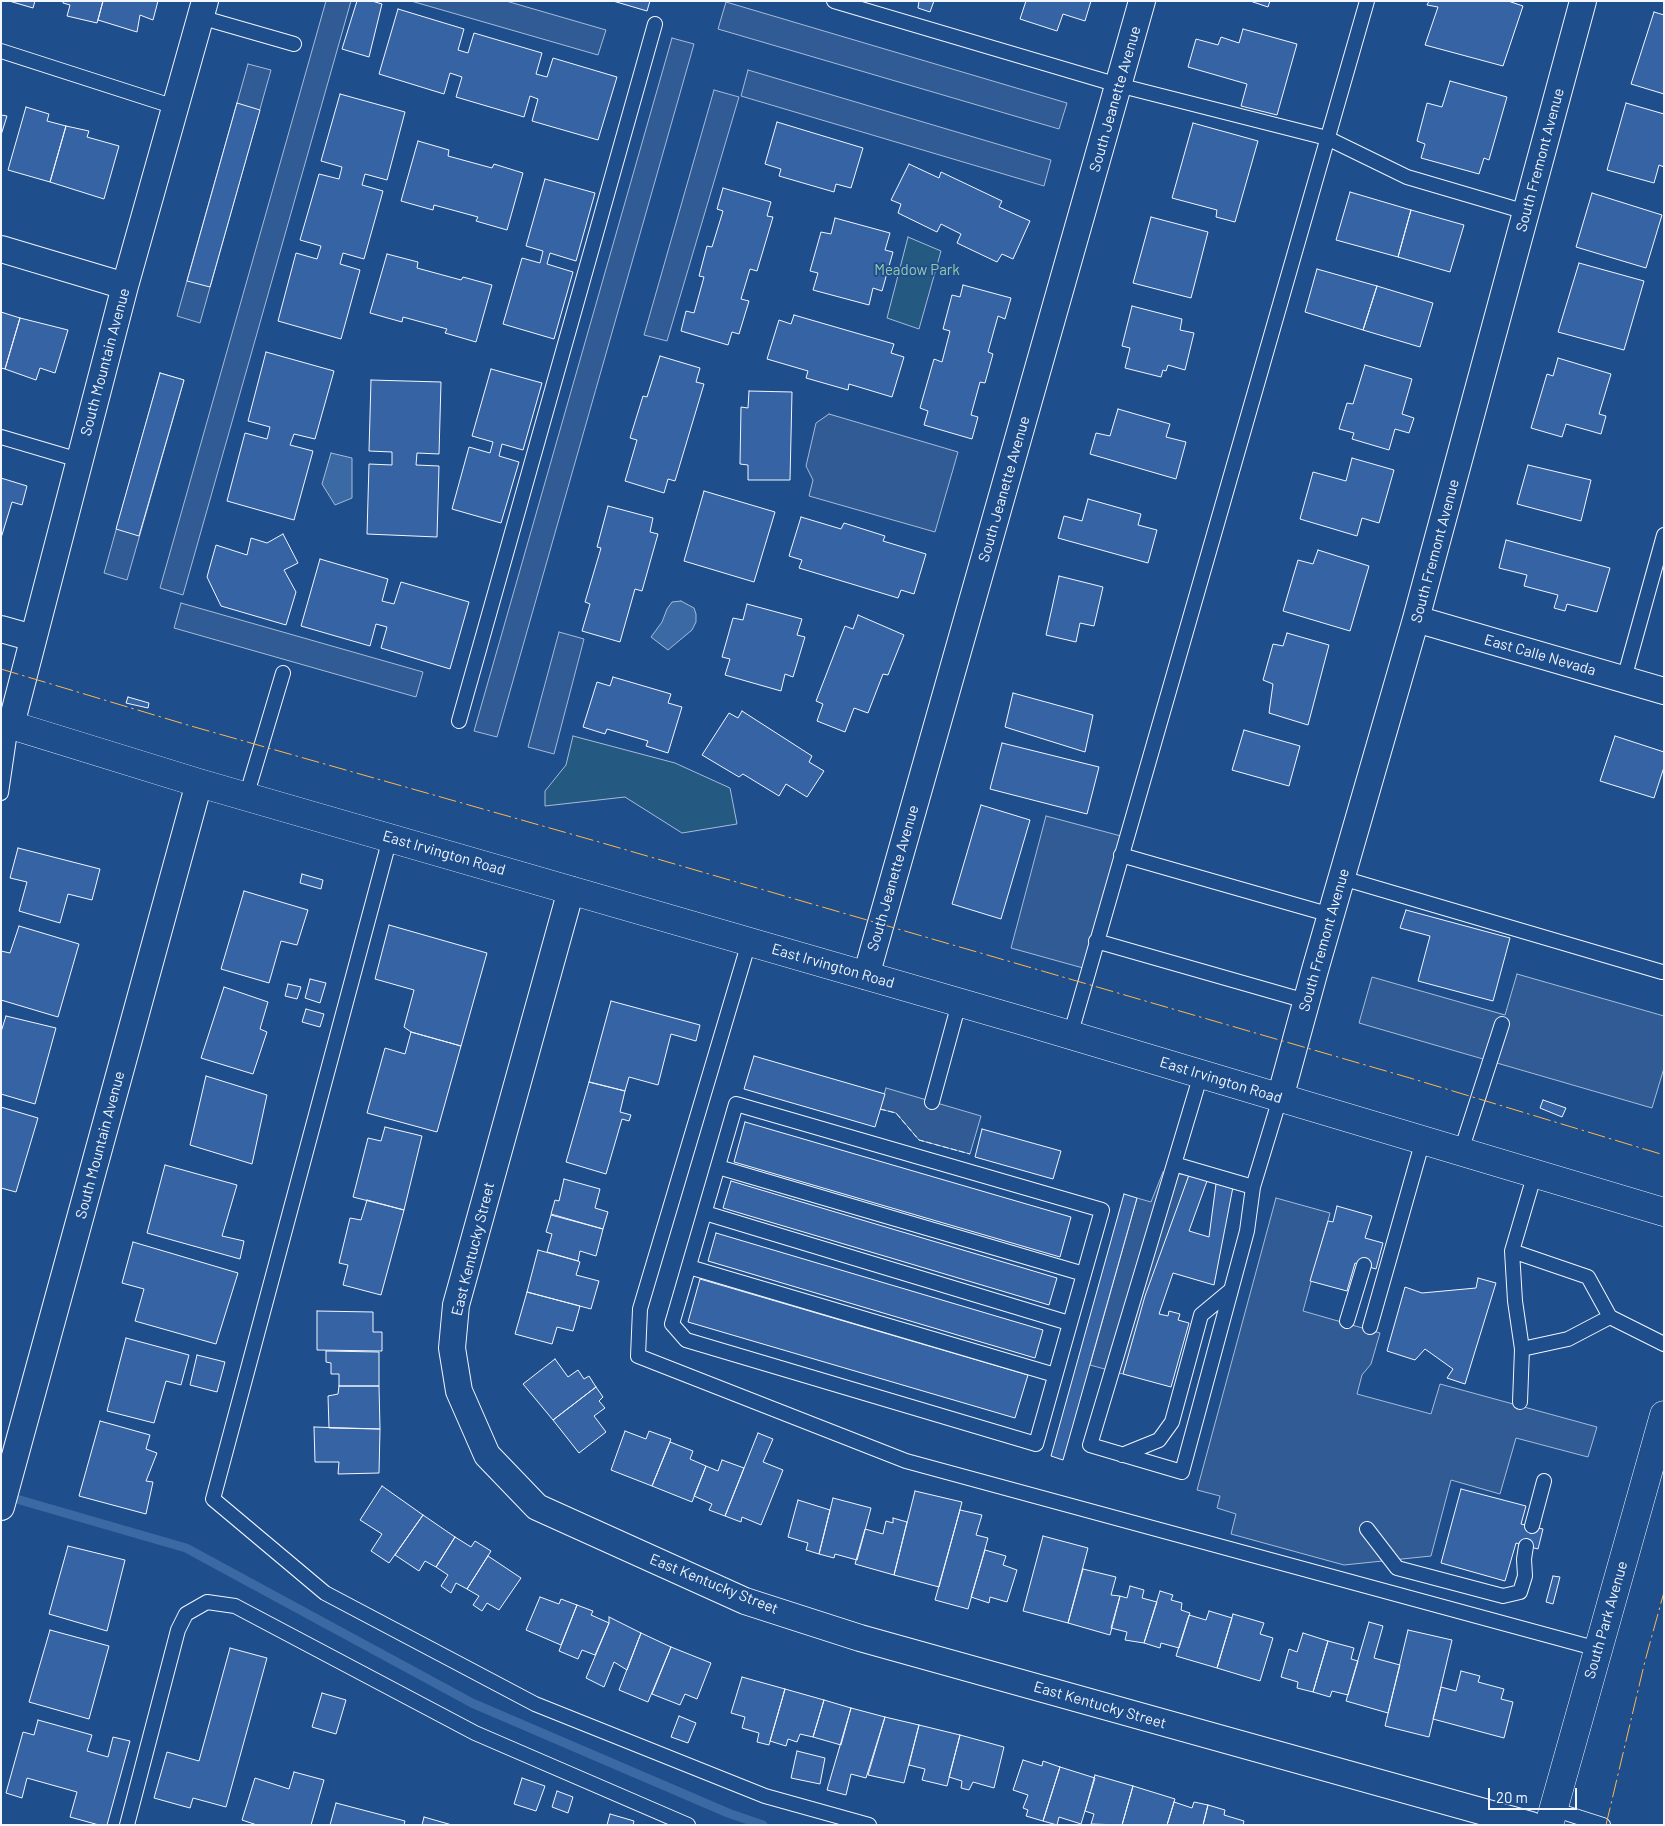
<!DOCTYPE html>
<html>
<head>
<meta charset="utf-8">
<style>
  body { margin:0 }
  #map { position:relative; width:1665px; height:1826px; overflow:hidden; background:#1f4e8c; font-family:Barlow,sans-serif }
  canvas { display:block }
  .frame { position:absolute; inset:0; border:2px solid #f2f6ff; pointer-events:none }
  .scale { position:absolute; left:1488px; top:1788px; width:89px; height:22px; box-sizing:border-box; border:2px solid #f2f6ff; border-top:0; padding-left:6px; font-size:15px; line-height:18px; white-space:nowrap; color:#f2f6ff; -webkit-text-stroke:4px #1f4e8c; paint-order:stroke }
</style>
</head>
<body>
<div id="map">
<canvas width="1665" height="1826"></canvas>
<div class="frame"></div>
<div class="scale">20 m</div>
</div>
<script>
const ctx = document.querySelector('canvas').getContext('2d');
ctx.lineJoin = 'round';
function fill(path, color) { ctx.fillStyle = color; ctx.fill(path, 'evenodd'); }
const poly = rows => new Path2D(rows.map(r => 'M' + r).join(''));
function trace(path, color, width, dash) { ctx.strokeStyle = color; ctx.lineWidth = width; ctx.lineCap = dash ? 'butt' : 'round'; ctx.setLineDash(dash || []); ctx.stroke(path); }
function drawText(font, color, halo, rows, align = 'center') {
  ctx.font = font + ' Barlow,sans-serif'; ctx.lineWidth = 4; ctx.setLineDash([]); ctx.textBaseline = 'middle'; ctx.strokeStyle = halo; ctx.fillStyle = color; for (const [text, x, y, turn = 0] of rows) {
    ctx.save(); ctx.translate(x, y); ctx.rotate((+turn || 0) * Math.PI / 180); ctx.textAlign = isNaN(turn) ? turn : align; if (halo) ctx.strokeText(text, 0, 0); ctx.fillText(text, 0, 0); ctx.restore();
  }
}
const green = poly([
  [908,237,941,251,919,329,887,318,908,237],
  [573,736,675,763,730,788,737,824,682,833,625,797,545,806,545,791,566,765,573,736]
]);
fill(green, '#245a82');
trace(green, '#a8bbd7', 1);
const parking = poly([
  [326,1,351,1,183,595,160,588,326,1],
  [411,1,506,1,606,30,598,55,411,1],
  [726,2,1067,103,1059,129,718,29,726,2],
  [672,38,694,44,497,737,474,731,672,38],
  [248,64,271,70,200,323,177,316,248,64],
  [748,70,1051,160,1044,186,741,96,748,70],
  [714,90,739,97,667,341,644,335,714,90],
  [160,373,184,380,127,580,104,573,160,373],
  [829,414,958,452,935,532,809,496,813,480,806,466,816,423,829,414],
  [181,603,423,672,416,697,174,628,181,603],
  [559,632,584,639,554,754,528,747,559,632],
  [1046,816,1121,836,1083,968,1011,948,1046,816],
  [1517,974,1664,1016,1664,1068,1652,1108,1359,1023,1372,977,1505,1015,1517,974],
  [886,1088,981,1116,970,1154,919,1140,896,1113,880,1109,886,1088],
  [1163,1172,1189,1175,1123,1374,1090,1365,1137,1198,1151,1202,1163,1172],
  [1276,1198,1330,1213,1303,1311,1380,1333,1371,1364,1362,1375,1357,1394,1431,1414,1440,1384,1597,1427,1588,1457,1516,1438,1500,1494,1451,1480,1431,1556,1344,1565,1231,1534,1236,1514,1217,1508,1220,1496,1197,1490,1276,1198]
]);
fill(parking, '#305b95');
trace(parking, '#a8bbd7', 1);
const water = poly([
  [331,453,352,458,352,498,335,505,322,484,331,453],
  [681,601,694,608,696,614,696,622,692,630,668,650,651,637,662,622,667,609,672,602,681,601]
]);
fill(water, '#3b69a3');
trace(water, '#a8bbd7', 1);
trace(poly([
  [6,1496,186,1548,472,1703,728,1813,763,1825]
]), '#3b69a3', 9);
const building = poly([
  [9,1,35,1,33,8,9,1],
  [63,1,103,1,97,23,67,16,70,5,63,3,63,1],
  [103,1,158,1,153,20,140,15,137,32,98,20,103,1],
  [357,1,372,1,382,4,369,57,342,49,357,1],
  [613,1,650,1,647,11,613,1],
  [919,1,934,1,930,12,918,8,919,1],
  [1026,1,1091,1,1085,21,1063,14,1057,31,1020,19,1026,1],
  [1250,1,1270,1,1268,7,1250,1],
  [1429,1,1508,1,1523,6,1503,66,1425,45,1438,7,1427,5,1429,1],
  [398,9,464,29,458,50,468,53,474,33,542,53,536,74,547,77,553,58,617,77,598,140,532,121,538,99,530,96,524,117,456,97,462,77,450,73,444,94,379,74,398,9],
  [1654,12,1664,15,1664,94,1631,84,1654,12],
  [1243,29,1297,44,1277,115,1241,106,1247,84,1188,67,1196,39,1218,45,1221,37,1239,43,1243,29],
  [1450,81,1507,97,1489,160,1484,158,1479,174,1421,158,1425,144,1417,141,1427,103,1442,107,1450,81],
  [340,94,405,112,387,180,365,174,362,185,383,191,364,259,343,253,340,264,360,270,341,339,278,321,296,253,317,259,321,246,300,240,319,174,339,179,342,167,321,161,340,94],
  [237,103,260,110,210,287,187,281,237,103],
  [1626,103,1664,114,1664,167,1659,165,1654,183,1607,170,1626,103],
  [26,107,49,114,47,121,66,126,50,182,8,170,26,107],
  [1,115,7,116,1,135,1,115],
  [777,122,863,148,851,188,836,184,834,192,779,176,781,169,765,164,777,122],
  [1193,123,1258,141,1235,222,1216,217,1217,210,1172,198,1193,123],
  [66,126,89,131,87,137,119,146,104,199,50,182,66,126],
  [418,141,449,150,448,156,492,168,494,164,523,173,507,230,476,221,478,217,434,205,433,210,401,201,418,141],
  [909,164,939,178,941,172,1002,201,999,207,1030,221,1013,259,1002,254,997,262,957,243,961,234,941,224,937,232,898,213,901,204,891,200,909,164],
  [545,179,595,193,576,261,550,253,547,264,573,272,554,339,503,324,522,258,540,263,543,251,526,246,545,179],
  [723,188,771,202,767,216,773,217,757,271,750,269,741,299,749,301,739,334,732,332,728,345,681,331,686,311,694,313,704,277,699,276,707,246,712,247,723,211,717,209,723,188],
  [1350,192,1411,210,1398,257,1336,240,1350,192],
  [1592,193,1662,215,1646,268,1576,247,1592,193],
  [1411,210,1464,225,1450,272,1398,257,1411,210],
  [1151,217,1208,232,1191,298,1133,283,1151,217],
  [835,218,890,233,885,250,893,252,882,291,873,288,869,305,813,290,818,273,810,271,821,232,831,234,835,218],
  [387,254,418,262,417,268,461,280,463,277,492,285,476,342,445,333,447,329,403,317,402,322,370,313,387,254],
  [1579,263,1644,281,1624,350,1558,332,1579,263],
  [1317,269,1377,286,1363,330,1305,312,1317,269],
  [963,285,1011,298,1005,319,998,316,988,352,993,354,985,383,980,382,971,415,978,417,972,439,924,425,928,411,920,408,934,359,942,362,950,331,943,329,952,295,960,297,963,285],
  [1377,286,1433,303,1420,347,1363,330,1377,286],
  [1132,306,1182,319,1180,330,1194,333,1185,370,1168,365,1166,371,1163,370,1161,377,1125,368,1130,348,1122,346,1132,306],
  [1,312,20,318,5,369,1,368,1,312],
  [794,315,894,344,891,353,904,357,892,397,849,384,848,390,806,378,808,371,767,359,779,320,791,324,794,315],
  [20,318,68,330,55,373,40,368,36,380,5,369,20,318],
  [266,352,334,371,315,439,294,434,290,445,313,451,294,520,227,501,245,433,267,439,270,427,248,421,266,352],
  [660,356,700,368,696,382,704,384,675,481,668,479,664,493,625,481,637,440,630,438,643,396,647,397,660,356],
  [1558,358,1611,374,1599,414,1606,416,1601,434,1566,424,1562,437,1531,428,1547,374,1553,376,1558,358],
  [1365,365,1412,379,1402,414,1414,418,1409,433,1395,429,1389,450,1352,439,1354,433,1339,429,1347,403,1353,404,1365,365],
  [491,369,542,383,523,450,502,444,499,456,519,462,501,523,452,509,469,447,490,453,493,442,472,436,491,369],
  [160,373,184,380,139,536,116,529,160,373],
  [371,380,441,382,439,454,417,453,416,465,439,466,437,537,367,534,369,464,392,465,392,452,369,451,371,380],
  [749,391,792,392,790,480,748,480,748,465,740,464,741,407,748,408,749,391],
  [1118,409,1170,424,1166,437,1186,442,1176,479,1090,454,1096,433,1110,436,1118,409],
  [1352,458,1394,470,1379,523,1362,518,1357,536,1300,519,1313,472,1346,481,1352,458],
  [1528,465,1591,480,1581,521,1517,504,1528,465],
  [1,478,27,486,22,505,12,502,1,538,1,478],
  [704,491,775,512,754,582,684,561,704,491],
  [1088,499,1141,514,1138,525,1157,530,1148,563,1058,538,1064,516,1082,521,1088,499],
  [608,506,653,518,650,532,658,534,642,591,635,589,620,642,582,631,590,604,585,602,601,548,597,547,608,506],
  [801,517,841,529,844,523,885,536,883,541,926,554,914,594,901,590,898,598,799,568,802,560,789,556,801,517],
  [283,534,298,563,284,570,296,592,286,625,221,606,207,577,216,545,247,555,251,538,267,543,283,534],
  [1506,540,1610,568,1597,612,1567,604,1565,611,1554,608,1558,595,1524,586,1527,575,1499,568,1506,540],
  [1318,550,1369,566,1350,631,1283,611,1298,560,1313,564,1318,550],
  [320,559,388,579,382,601,394,604,401,582,469,602,450,669,381,648,387,627,376,624,370,646,301,626,320,559],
  [1059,576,1103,587,1094,626,1080,623,1076,642,1046,635,1059,576],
  [747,604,802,619,797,635,805,637,793,677,785,674,781,691,725,675,730,659,722,657,733,618,743,620,747,604],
  [858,615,904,635,888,675,883,674,868,713,854,708,845,732,817,721,823,704,816,701,845,626,853,629,858,615],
  [1287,633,1329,645,1308,725,1269,713,1273,684,1263,680,1273,644,1283,646,1287,633],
  [613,677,671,694,668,703,682,707,668,753,646,746,648,741,607,729,605,734,583,727,597,682,610,686,613,677],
  [1013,693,1093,715,1085,752,1005,727,1013,693],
  [128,697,149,703,148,708,126,703,128,697],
  [742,711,812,756,809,762,824,771,807,797,786,784,779,796,743,774,739,777,702,755,729,713,738,718,742,711],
  [1244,730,1300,746,1289,786,1232,770,1244,730],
  [1615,736,1664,752,1664,767,1654,798,1600,781,1615,736],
  [1002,743,1099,767,1087,814,990,789,1002,743],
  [981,805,1030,820,1001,919,952,904,981,805],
  [18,848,100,869,92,900,68,894,60,923,19,911,27,882,10,878,18,848],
  [302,874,323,880,321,889,300,883,302,874],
  [244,891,308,910,297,945,281,941,269,983,221,969,244,891],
  [1406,910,1510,938,1493,1001,1418,981,1430,936,1400,928,1406,910],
  [389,925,487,953,461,1046,411,1032,404,1027,414,990,375,979,389,925],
  [19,926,79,944,58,1017,1,1000,1,951,10,953,19,926],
  [310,979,326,983,320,1003,305,998,310,979],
  [288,984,301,987,297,999,285,996,288,984],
  [224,987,268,1002,260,1029,267,1032,253,1074,201,1058,224,987],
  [611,1001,700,1025,696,1041,671,1034,658,1085,629,1077,625,1091,589,1082,611,1001],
  [306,1009,324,1014,320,1027,302,1022,306,1009],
  [6,1016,56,1028,35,1104,1,1094,1,1032,6,1016],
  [411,1032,461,1046,437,1132,367,1113,385,1048,405,1054,411,1032],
  [754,1056,885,1094,875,1127,744,1089,754,1056],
  [206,1076,267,1095,252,1164,190,1145,206,1076],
  [589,1082,625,1091,620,1112,631,1115,629,1121,622,1119,606,1174,566,1162,589,1082],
  [1543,1100,1566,1108,1562,1117,1540,1108,1543,1100],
  [1,1107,38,1118,16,1192,1,1188,1,1107],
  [745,1122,1071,1217,1060,1257,734,1162,745,1122],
  [385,1127,422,1136,404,1210,353,1197,368,1138,381,1141,385,1127],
  [982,1129,1061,1151,1053,1179,975,1157,982,1129],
  [165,1165,237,1185,222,1236,244,1241,240,1259,147,1233,165,1165],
  [1189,1175,1207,1181,1189,1231,1209,1237,1216,1184,1233,1187,1214,1285,1173,1273,1159,1314,1168,1316,1169,1311,1180,1314,1178,1320,1189,1323,1171,1387,1123,1374,1145,1296,1189,1175],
  [564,1179,600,1189,595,1208,608,1212,603,1229,551,1214,555,1200,559,1201,564,1179],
  [731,1181,1057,1278,1049,1305,723,1208,731,1181],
  [1124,1194,1137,1198,1063,1460,1051,1456,1124,1194],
  [367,1200,404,1210,381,1295,343,1285,348,1265,339,1263,350,1218,361,1220,367,1200],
  [1337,1206,1372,1216,1365,1238,1383,1243,1376,1269,1355,1263,1347,1291,1310,1281,1328,1221,1333,1222,1337,1206],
  [551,1215,603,1229,596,1256,580,1251,578,1261,547,1252,552,1234,546,1232,551,1215],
  [716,1233,1043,1330,1035,1358,708,1261,716,1233],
  [133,1242,238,1273,216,1344,135,1321,144,1289,122,1283,133,1242],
  [538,1250,578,1261,580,1262,576,1275,599,1281,591,1309,527,1292,538,1250],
  [1478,1278,1496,1283,1465,1384,1447,1378,1453,1369,1425,1349,1415,1360,1387,1351,1405,1287,1422,1293,1476,1288,1478,1278],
  [700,1279,1028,1375,1015,1418,688,1322,700,1279],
  [527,1292,580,1306,573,1331,557,1327,552,1344,515,1334,527,1292],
  [317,1311,373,1312,373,1332,382,1332,382,1351,317,1350,317,1311],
  [126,1338,189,1355,181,1385,166,1381,154,1423,107,1411,126,1338],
  [326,1351,379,1352,379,1386,339,1386,339,1374,331,1374,331,1363,326,1362,326,1351],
  [197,1355,225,1362,217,1392,190,1385,197,1355],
  [555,1359,568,1377,578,1370,584,1379,589,1376,596,1387,553,1420,523,1384,555,1359],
  [339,1386,379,1386,380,1429,329,1428,328,1396,338,1394,339,1386],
  [596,1387,603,1397,599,1401,605,1408,594,1416,606,1432,579,1453,553,1420,596,1387],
  [100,1421,150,1435,146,1449,157,1453,146,1481,153,1482,146,1514,79,1496,100,1421],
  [314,1427,380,1429,379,1473,338,1474,339,1462,315,1462,314,1427],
  [625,1431,646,1439,649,1431,671,1439,652,1486,611,1470,625,1431],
  [758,1433,773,1439,763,1462,783,1470,761,1525,742,1517,741,1522,725,1516,758,1433],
  [670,1442,693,1451,690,1459,706,1466,692,1502,652,1486,670,1442],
  [722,1460,744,1468,725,1516,709,1510,712,1504,694,1496,706,1466,718,1471,722,1460],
  [382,1486,423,1515,389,1563,371,1551,382,1534,360,1520,382,1486],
  [1461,1489,1526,1506,1521,1524,1543,1529,1538,1549,1516,1543,1505,1581,1441,1563,1461,1489],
  [915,1491,962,1502,939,1587,894,1575,915,1491],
  [833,1498,871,1508,857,1560,835,1554,834,1558,819,1554,833,1498],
  [798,1500,830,1510,819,1554,806,1550,808,1543,788,1537,798,1500],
  [960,1510,982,1515,976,1535,988,1538,968,1609,935,1600,960,1510],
  [423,1515,455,1537,436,1567,425,1561,419,1571,395,1555,423,1515],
  [893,1518,907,1522,894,1575,855,1564,865,1529,883,1534,886,1521,893,1523,893,1518],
  [1043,1536,1088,1548,1068,1623,1023,1611,1043,1536],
  [455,1537,471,1547,475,1541,491,1551,467,1589,456,1583,451,1593,441,1586,448,1575,436,1567,455,1537],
  [68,1546,125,1560,107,1631,49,1614,68,1546],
  [985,1550,1006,1556,1003,1565,1017,1570,1007,1602,990,1597,989,1603,971,1597,985,1550],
  [488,1556,521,1578,499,1610,487,1603,482,1611,473,1605,479,1596,467,1589,488,1556],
  [1083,1569,1116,1577,1111,1595,1120,1596,1110,1635,1068,1623,1083,1569],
  [1553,1576,1560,1577,1553,1604,1546,1602,1553,1576],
  [1130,1586,1144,1590,1142,1598,1157,1602,1144,1643,1125,1640,1127,1632,1111,1628,1120,1596,1127,1598,1130,1586],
  [1160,1591,1173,1595,1171,1600,1182,1603,1181,1610,1190,1613,1179,1648,1161,1643,1160,1648,1144,1643,1160,1591],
  [540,1597,559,1604,561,1599,577,1605,561,1645,526,1630,540,1597],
  [577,1605,593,1611,591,1615,609,1623,595,1655,582,1650,578,1659,559,1651,577,1605],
  [1209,1611,1232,1618,1217,1668,1176,1656,1189,1615,1206,1620,1209,1611],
  [1233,1614,1264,1623,1260,1634,1273,1638,1260,1681,1217,1668,1233,1614],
  [609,1617,641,1633,627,1670,614,1662,604,1687,586,1678,609,1623,609,1617],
  [1369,1622,1383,1626,1374,1658,1400,1665,1388,1713,1346,1701,1369,1622],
  [50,1630,109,1646,89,1719,29,1702,50,1630],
  [1408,1630,1452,1640,1429,1737,1385,1726,1408,1630],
  [641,1633,671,1647,648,1702,619,1690,641,1633],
  [1303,1633,1328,1641,1313,1692,1297,1688,1298,1682,1281,1677,1289,1649,1297,1652,1303,1633],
  [1328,1641,1354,1648,1351,1659,1358,1661,1348,1695,1332,1691,1330,1697,1313,1692,1328,1641],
  [671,1647,711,1663,697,1699,685,1694,680,1705,652,1694,671,1647],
  [230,1648,267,1658,226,1807,193,1798,190,1808,154,1798,167,1752,199,1761,230,1648],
  [1461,1671,1480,1676,1478,1682,1504,1689,1501,1699,1513,1702,1504,1738,1433,1719,1441,1687,1456,1691,1461,1671],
  [742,1677,785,1689,769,1745,757,1742,759,1733,742,1728,745,1717,731,1713,742,1677],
  [785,1689,824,1700,813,1737,800,1734,797,1742,788,1739,786,1746,770,1741,785,1689],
  [322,1693,346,1700,336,1734,312,1727,322,1693],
  [824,1700,851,1708,841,1745,813,1737,824,1700],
  [851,1708,885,1717,866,1778,851,1774,846,1795,827,1790,851,1708],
  [679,1716,696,1723,688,1743,671,1737,679,1716],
  [885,1717,919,1725,904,1783,868,1775,885,1717],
  [38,1720,92,1735,87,1751,108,1757,113,1737,130,1741,107,1825,99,1825,70,1817,77,1792,27,1778,22,1798,6,1793,23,1732,34,1735,38,1720],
  [919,1725,960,1735,947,1786,922,1780,925,1769,909,1765,919,1725],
  [960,1735,1004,1747,994,1788,973,1782,969,1790,961,1788,962,1781,949,1777,960,1735],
  [797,1751,825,1758,820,1784,791,1778,797,1751],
  [1023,1760,1042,1766,1043,1761,1060,1767,1043,1821,1026,1816,1028,1810,1023,1808,1028,1795,1013,1790,1023,1760],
  [1060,1767,1095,1778,1081,1824,1059,1817,1057,1825,1043,1821,1060,1767],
  [294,1772,324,1780,311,1825,257,1825,242,1820,255,1778,289,1789,294,1772],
  [1095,1775,1133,1786,1122,1825,1091,1824,1094,1814,1085,1811,1095,1775],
  [522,1778,545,1786,536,1811,514,1804,522,1778],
  [1133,1786,1175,1799,1167,1825,1122,1825,1133,1786],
  [557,1791,573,1797,568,1813,552,1807,557,1791],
  [1174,1802,1192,1808,1194,1802,1208,1805,1203,1825,1167,1825,1174,1802],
  [336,1803,405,1821,404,1825,330,1825,336,1803],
  [1208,1805,1225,1810,1224,1815,1244,1821,1243,1825,1203,1825,1208,1805],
  [610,1814,634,1821,633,1825,607,1825,610,1814],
  [424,1817,452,1825,422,1825,424,1817]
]);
fill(building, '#3563a3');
trace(building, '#f2f6ff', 1);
const lane = poly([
  [834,1,1118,85,1327,138,1407,177,1526,212],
  [200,17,294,44],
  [1,51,175,107],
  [1,437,79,460],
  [1624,679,1664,535],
  [459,721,655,24],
  [1,793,11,725],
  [246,797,283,673],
  [390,838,213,1499,325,1593,535,1704,765,1796,869,1825],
  [1121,855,1331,915],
  [1342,878,1662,972],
  [1096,941,1306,1001],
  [749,942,640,1309,638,1356,906,1461,1598,1649],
  [1070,1036,1367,1],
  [1201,1074,1090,1445,1182,1472,1247,1231,1253,1187,1280,1098],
  [932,1102,959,1003],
  [736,1104,1102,1210,1036,1444,686,1340,672,1324,736,1104],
  [1461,1151,1502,1024],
  [1174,1164,1253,1187],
  [718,1167,1084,1274],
  [1535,1173,1512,1251,1588,1277,1610,1317,1664,1344],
  [705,1213,1069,1323],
  [1512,1251,1515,1301,1522,1349,1520,1402],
  [689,1267,1055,1375],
  [1347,1321,1364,1265],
  [1370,1327,1423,1140],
  [1522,1349,1568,1339,1610,1317],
  [1122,1455,1159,1440,1172,1422,1201,1315,1231,1290],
  [1532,1526,1544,1481],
  [1367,1529,1397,1568,1503,1596,1520,1592,1525,1576,1524,1559,1526,1546],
  [1553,1809,1603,1825],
  [127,1825,178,1630,186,1614,207,1602,235,1606,475,1733,688,1825]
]);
const street = poly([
  [1,249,125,286],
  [1416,619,1664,691],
  [1,629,33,638],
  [11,725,125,286,205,1],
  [571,890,456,1305,452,1348,459,1391,487,1455,537,1507,745,1601,860,1638,1531,1825],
  [866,976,1142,1],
  [1280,1098,1315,970,1416,619,1583,1],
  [1,1507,199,783]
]);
const secondary = poly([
  [1,722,199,783,1020,1020,1664,1212],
  [1549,1825,1664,1415]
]);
trace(lane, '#f2f6ff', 16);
trace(street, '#f2f6ff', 28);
trace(secondary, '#f2f6ff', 29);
trace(lane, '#1f4e8c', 14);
trace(street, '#1f4e8c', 26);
trace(secondary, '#1f4e8c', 28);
trace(poly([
  [880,1109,896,1113,919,1140,970,1154]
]), '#f2f6ff', 1, [6, 2.5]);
trace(poly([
  [1,669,191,726,599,842,1410,1078,1664,1155],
  [1606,1825,1645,1661,1664,1592]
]), '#ffb74d', 1, [18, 4, 2.5, 4]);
drawText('15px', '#f2f6ff', '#1f4e8c', [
  ["South Jeanette Avenue",1115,99,-74],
  ["South Fremont Avenue",1540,160,-75],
  ["South Mountain Avenue",105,362,-75],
  ["South Jeanette Avenue",1004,489,-74],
  ["South Fremont Avenue",1435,551,-75],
  ["East Calle Nevada",1540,655,16],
  ["East Irvington Road",444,853,16],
  ["South Jeanette Avenue",893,878,-74],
  ["South Fremont Avenue",1324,940,-74],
  ["East Irvington Road",833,966,16],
  ["East Irvington Road",1221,1080,17],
  ["South Mountain Avenue",100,1145,-75],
  ["East Kentucky Street",473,1249,-76],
  ["East Kentucky Street",714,1584,22],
  ["South Park Avenue",1606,1620,-74],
  ["East Kentucky Street",1100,1705,16]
]);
drawText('15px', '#97c8a6', '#1f4e8c', [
  ["Meadow Park",917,270]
]);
</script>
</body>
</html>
